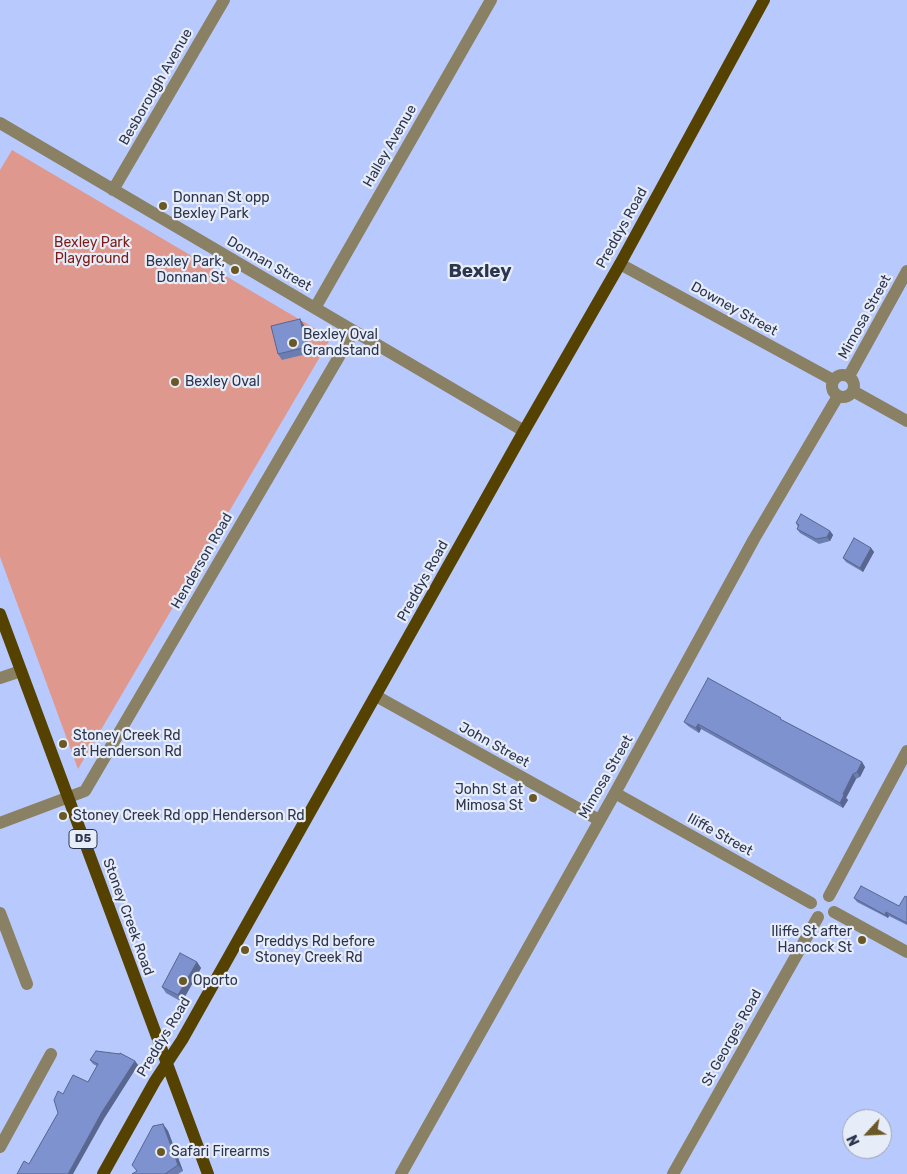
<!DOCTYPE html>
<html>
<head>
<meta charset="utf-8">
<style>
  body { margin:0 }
  #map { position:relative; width:907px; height:1174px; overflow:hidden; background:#b8cafd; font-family:Rubik,sans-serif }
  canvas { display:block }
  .north { position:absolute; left:842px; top:1109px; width:50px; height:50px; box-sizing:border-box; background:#e7ecf9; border:1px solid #9ca3b5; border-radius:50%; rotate:245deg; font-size:14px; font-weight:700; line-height:20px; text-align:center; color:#2c354e }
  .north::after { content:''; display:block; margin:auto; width:18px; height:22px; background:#6a5826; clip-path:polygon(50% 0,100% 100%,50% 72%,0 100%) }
</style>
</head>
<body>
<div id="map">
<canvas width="907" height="1174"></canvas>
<div class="north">N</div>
</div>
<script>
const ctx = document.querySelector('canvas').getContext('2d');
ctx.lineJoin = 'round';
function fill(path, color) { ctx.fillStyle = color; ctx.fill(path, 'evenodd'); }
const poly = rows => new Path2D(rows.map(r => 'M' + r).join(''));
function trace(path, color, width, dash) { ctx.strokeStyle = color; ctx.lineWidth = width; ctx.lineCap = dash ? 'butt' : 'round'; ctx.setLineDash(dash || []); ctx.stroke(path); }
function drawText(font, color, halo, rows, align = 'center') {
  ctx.font = font + ' Rubik,sans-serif'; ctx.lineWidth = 4.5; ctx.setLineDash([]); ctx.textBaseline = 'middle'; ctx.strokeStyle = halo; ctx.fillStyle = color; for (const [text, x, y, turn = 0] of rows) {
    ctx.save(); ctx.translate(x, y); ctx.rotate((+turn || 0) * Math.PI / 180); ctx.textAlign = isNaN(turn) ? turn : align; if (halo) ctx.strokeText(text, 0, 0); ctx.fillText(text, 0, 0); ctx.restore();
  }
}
fill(poly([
  [12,150,331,338,78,769,0,557,0,170]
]), '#df988d');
trace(poly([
  [0,123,524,431],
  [113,190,224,0],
  [620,264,833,380],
  [315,308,491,0],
  '832 386a11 11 0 1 1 22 0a11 11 0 1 1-22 0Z',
  [849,376,907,271],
  [853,391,907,421],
  [0,678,21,671],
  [376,696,599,820],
  [615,793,811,903],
  [0,823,85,791,354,331],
  [829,896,907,751],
  [834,912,907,952],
  [0,913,27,984],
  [0,1147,51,1054],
  [401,1174,615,793,754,539,838,396],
  [673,1174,818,917]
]), '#8a8064', 12);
trace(poly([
  [0,614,208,1174],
  [103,1174,155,1081,182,1040,524,431,620,264,764,0]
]), '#554100', 12);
fill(poly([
  [304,325,311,353,282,360,278,354],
  [796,523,830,531,833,535,830,541,819,544,800,533,797,529,798,527],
  [871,548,874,552,863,572,846,562,843,558],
  [782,720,862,762,865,767,860,777,856,779,846,798,848,800,843,808,701,729,699,733,688,726,684,722],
  [907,897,907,925,889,916,888,918,857,902,854,898,899,906],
  [197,962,201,968,182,1002,166,993,162,987],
  [90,1060,135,1061,138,1065,105,1117,29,1164,58,1113,88,1082,97,1066,93,1064],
  [163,1124,168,1131,183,1171,178,1174,132,1174,137,1171]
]), '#6c7eb1');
fill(poly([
  [300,319,304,325,311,353,307,347],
  [830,531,833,535,830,541,827,537],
  [871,548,874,552,863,572,860,568],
  [698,724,701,729,699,733,696,728],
  [862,762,865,767,860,777,857,772],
  [853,774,856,779,846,798,848,800,843,808,840,803,843,794],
  [886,912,889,916,888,918,885,915],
  [197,962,201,968,182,1002,178,995],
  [135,1061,138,1065,105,1117,73,1174,68,1174,102,1112],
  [163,1124,168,1131,183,1171,178,1165]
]), '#586690');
const building = poly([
  [300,319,307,347,278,354,271,326,300,319],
  [801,514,830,531,827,537,816,539,797,529,799,525,796,523,801,514],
  [854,538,871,548,860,568,843,558,854,538],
  [708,678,781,718,780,719,862,762,857,772,853,774,843,794,844,795,840,803,698,724,696,728,684,722,708,678],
  [861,886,899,906,905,896,907,897,907,923,886,912,885,915,854,898,861,886],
  [180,953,197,962,178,995,162,987,180,953],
  [96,1051,120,1054,120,1053,135,1061,102,1112,68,1174,17,1174,24,1161,29,1164,58,1113,54,1100,58,1091,63,1094,73,1075,88,1082,98,1064,90,1060,96,1051],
  [163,1124,178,1165,165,1174,132,1174,137,1171,132,1165,153,1126,163,1124]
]);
fill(building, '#7d92ce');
trace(building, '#586690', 1);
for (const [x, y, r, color] of [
  [163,206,5,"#6a5826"],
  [235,270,5,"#6a5826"],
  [293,343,5,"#6a5826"],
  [175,382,5,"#6a5826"],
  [63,744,5,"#6a5826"],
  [533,798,5,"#6a5826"],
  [63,816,5,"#6a5826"],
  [862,940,5,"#6a5826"],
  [245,950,5,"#6a5826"],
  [183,981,5,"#6a5826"],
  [161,1152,5,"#6a5826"]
]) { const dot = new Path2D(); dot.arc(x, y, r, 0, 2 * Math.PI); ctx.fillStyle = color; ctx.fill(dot); trace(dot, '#e7ecf9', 2); }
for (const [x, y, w] of [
  [83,839,28]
]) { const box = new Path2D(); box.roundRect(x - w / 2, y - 9.5, w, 19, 4); ctx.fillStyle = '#e7ecf9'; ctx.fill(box); trace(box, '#2c354e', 1); }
drawText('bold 12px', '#2c354e', null, [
  ["D5",83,839]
]);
drawText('14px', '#2c354e', '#e7ecf9', [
  ["Besborough Avenue",156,87,-60],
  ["Halley Avenue",390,146,-60],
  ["Preddys Road",622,228,-61],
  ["Donnan Street",269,264,30],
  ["Downey Street",734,309,29],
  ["Mimosa Street",865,317,-61],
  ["Henderson Road",202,561,-60],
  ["Preddys Road",423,581,-61],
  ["John Street",494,745,29],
  ["Mimosa Street",606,777,-60],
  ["Iliffe Street",720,835,29],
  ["Stoney Creek Road",128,917,70],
  ["Preddys Road",164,1037,-59],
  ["St Georges Road",732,1038,-61]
]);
drawText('14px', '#2c354e', '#e7ecf9', [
  ["Donnan St opp",173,198],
  ["Bexley Park",173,214],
  ["Bexley Park,",225,262,"right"],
  ["Donnan St",225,278,"right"],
  ["Bexley Oval",303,335],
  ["Grandstand",303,351],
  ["Bexley Oval",185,382],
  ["Stoney Creek Rd",73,736],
  ["at Henderson Rd",73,752],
  ["John St at",523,790,"right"],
  ["Mimosa St",523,806,"right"],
  ["Stoney Creek Rd opp Henderson Rd",73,816],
  ["Iliffe St after",852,932,"right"],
  ["Hancock St",852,948,"right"],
  ["Preddys Rd before",255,942],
  ["Stoney Creek Rd",255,958],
  ["Oporto",193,981],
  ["Safari Firearms",171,1152]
], 'left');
drawText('14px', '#7a1c15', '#e7ecf9', [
  ["Bexley Park",92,243],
  ["Playground",92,259]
]);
drawText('bold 19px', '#2c354e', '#e7ecf9', [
  ["Bexley",480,272]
]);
</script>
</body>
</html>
